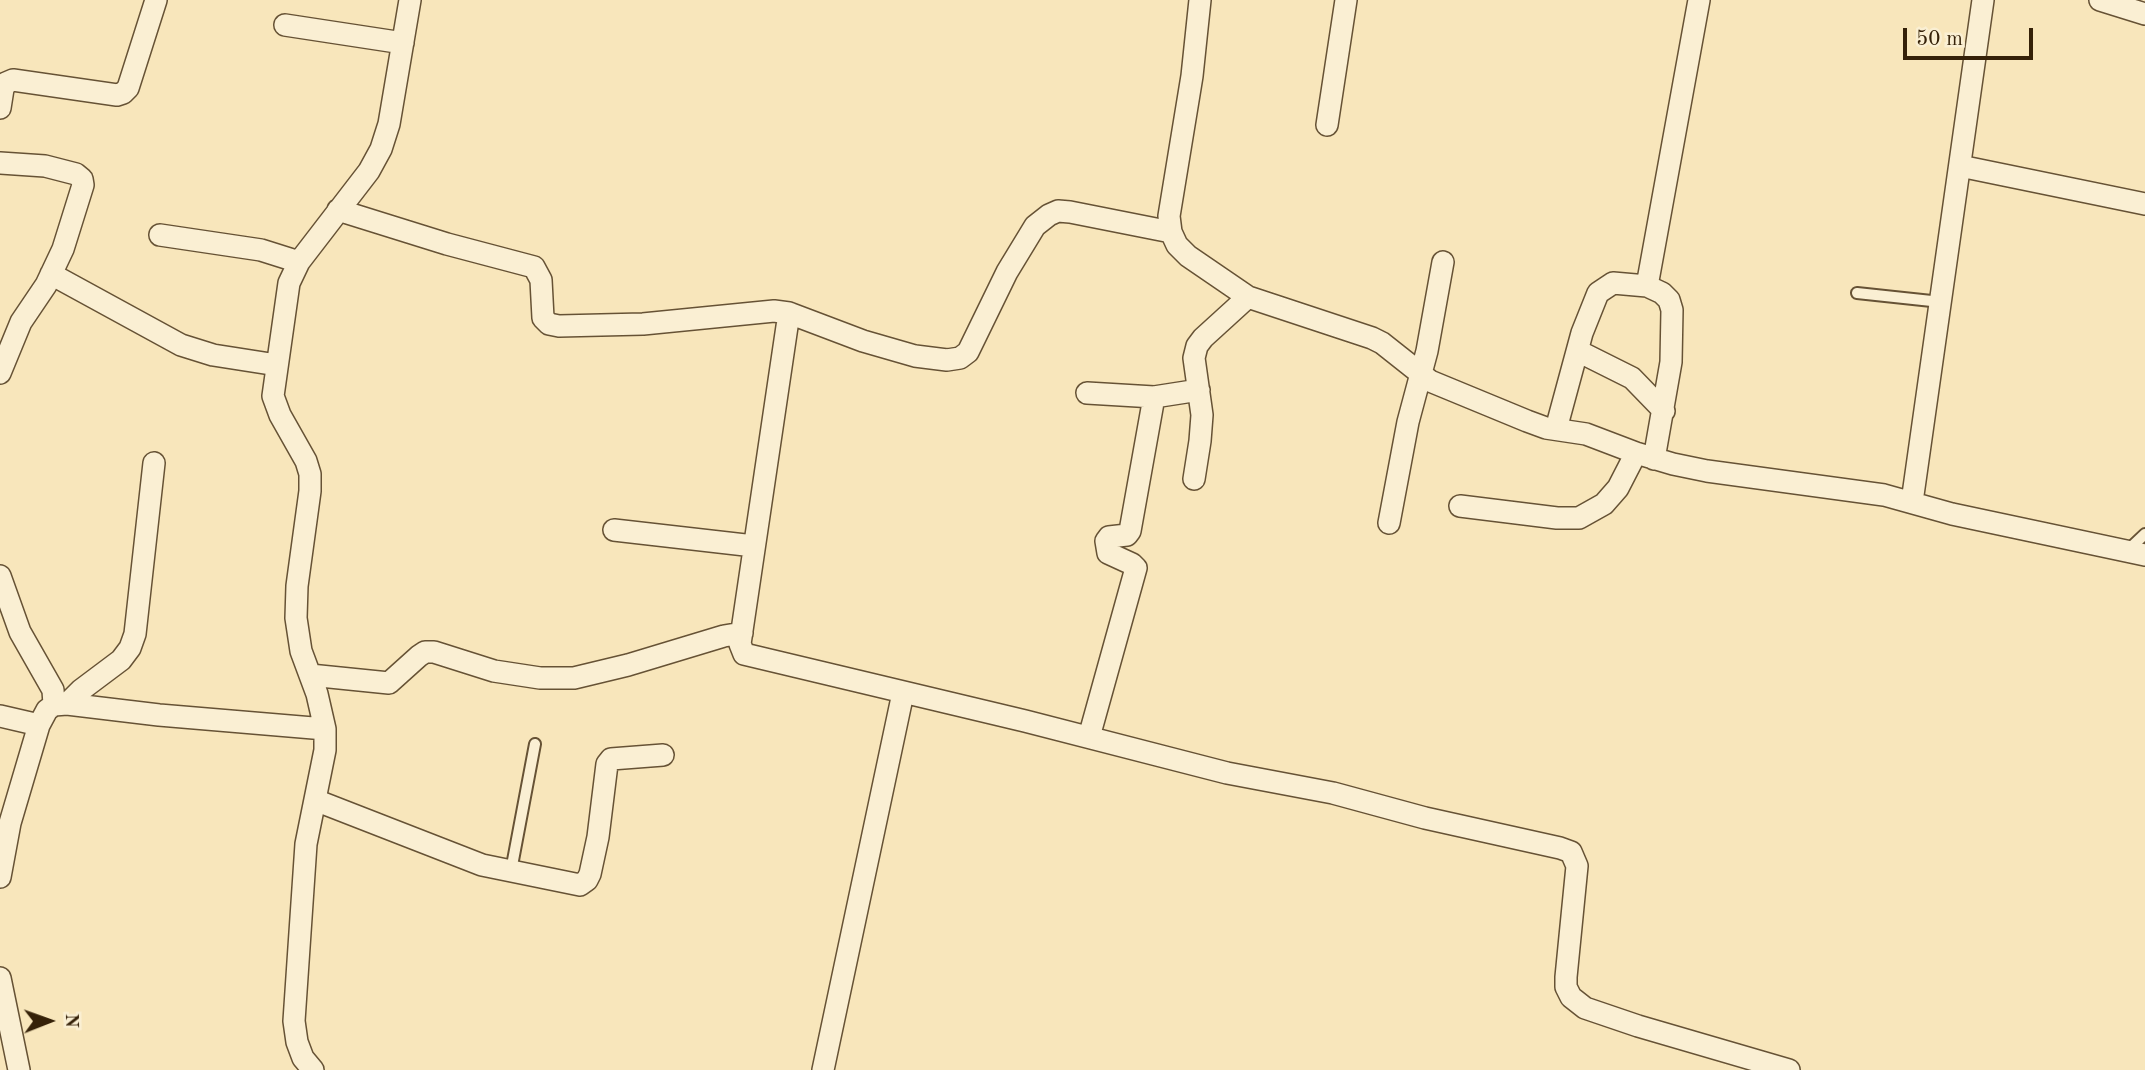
<!DOCTYPE html>
<html>
<head>
<meta charset="utf-8">
<style>
  body { margin:0 }
  #map { position:relative; width:2145px; height:1070px; overflow:hidden; background:#f8e6bb; font-family:"Old Standard TT",serif }
  canvas { display:block }
  .north { position:absolute; left:14px; top:986px; width:70px; height:70px; -webkit-text-stroke:5px #faefd3; paint-order:stroke; rotate:89deg; font-size:19px; font-weight:700; line-height:28px; text-align:center; color:#352108 }
  .north::after { content:''; display:block; margin:auto; width:24px; height:32px; background:#352108; clip-path:polygon(50% 0,100% 100%,50% 72%,0 100%) }
  .scale { position:absolute; left:1903px; top:28px; width:130px; height:32px; box-sizing:border-box; border:4px solid #352108; border-top:0; padding-left:9px; font-size:21px; line-height:24px; white-space:nowrap; color:#352108; -webkit-text-stroke:5px #faefd3; paint-order:stroke }
</style>
</head>
<body>
<div id="map">
<canvas width="2145" height="1070"></canvas>
<div class="north">N</div>
<div class="scale">50 m</div>
</div>
<script>
const ctx = document.querySelector('canvas').getContext('2d');
ctx.lineJoin = 'round';
const poly = rows => new Path2D(rows.map(r => 'M' + r).join(''));
function trace(path, color, width, dash) { ctx.strokeStyle = color; ctx.lineWidth = width; ctx.lineCap = dash ? 'butt' : 'round'; ctx.setLineDash(dash || []); ctx.stroke(path); }
const lane = poly([
  [1857,293,1941,302],
  [2127,551,2145,534],
  [511,871,535,744]
]);
const street = poly([
  [1200,0,1192,76,1169,216,1171,232,1177,245,1188,256,1248,297,1372,338,1382,343,1430,381,1527,421,1546,428,1586,434,1636,453,1673,464,1707,471,1884,495,1952,514,2145,555],
  [2100,0,2145,14],
  [285,25,403,43],
  [0,108,3,89,6,83,13,80,117,95,123,93,128,88,156,0],
  [1327,125,1346,0],
  [0,163,45,166,76,174,82,179,83,185,63,249,46,285,21,322,0,373],
  [1960,166,2145,204],
  [338,210,447,244,534,267,541,280,543,318,549,324,559,326,643,324,774,311,789,313,863,341,915,356,947,360,960,358,968,352,1007,272,1035,226,1049,215,1058,211,1070,212,1171,232],
  [160,235,261,250,299,262],
  [51,274,181,345,213,355,277,365],
  [1647,286,1699,0],
  [789,313,740,644,744,654,1025,721,1227,773,1333,793,1425,818,1560,848,1571,852,1577,866,1566,977,1566,987,1571,997,1585,1008,1638,1026,1789,1070],
  [1578,351,1632,378,1664,411],
  [1087,393,1154,397,1199,390],
  [1556,429,1582,333,1598,293,1613,283,1647,286,1662,293,1669,300,1672,310,1671,362,1654,459],
  [1194,479,1200,441,1202,415,1194,358,1197,346,1203,338,1248,297],
  [1912,502,1983,0],
  [1460,506,1557,518,1579,518,1604,504,1618,488,1636,453],
  [1389,523,1408,422,1427,351,1443,262],
  [614,530,754,546],
  [0,576,20,632,53,690,54,705],
  [310,675,389,683,419,656,425,652,434,652,494,671,540,678,574,678,628,665,724,636,742,633],
  [67,704,81,690,121,660,130,648,135,634,154,463],
  [0,716,39,725],
  [1089,737,1136,568,1132,564,1108,553,1106,541,1109,537,1127,535,1130,531,1154,397],
  [315,800,482,865,580,885,587,880,590,874,598,837,607,764,611,759,663,755],
  [0,877,10,823,39,725,47,710,54,705,67,704,159,715,325,729],
  [0,978,19,1070],
  [313,1070,303,1058,297,1042,294,1021,306,844,325,750,325,729,317,694,301,651,296,618,297,586,310,491,310,474,306,461,280,415,273,396,289,283,299,262,369,171,381,149,389,124,410,0],
  [823,1070,903,693]
]);
trace(lane, '#665235', 14);
trace(street, '#665235', 24);
trace(lane, '#faefd3', 10);
trace(street, '#faefd3', 21);
</script>
</body>
</html>
